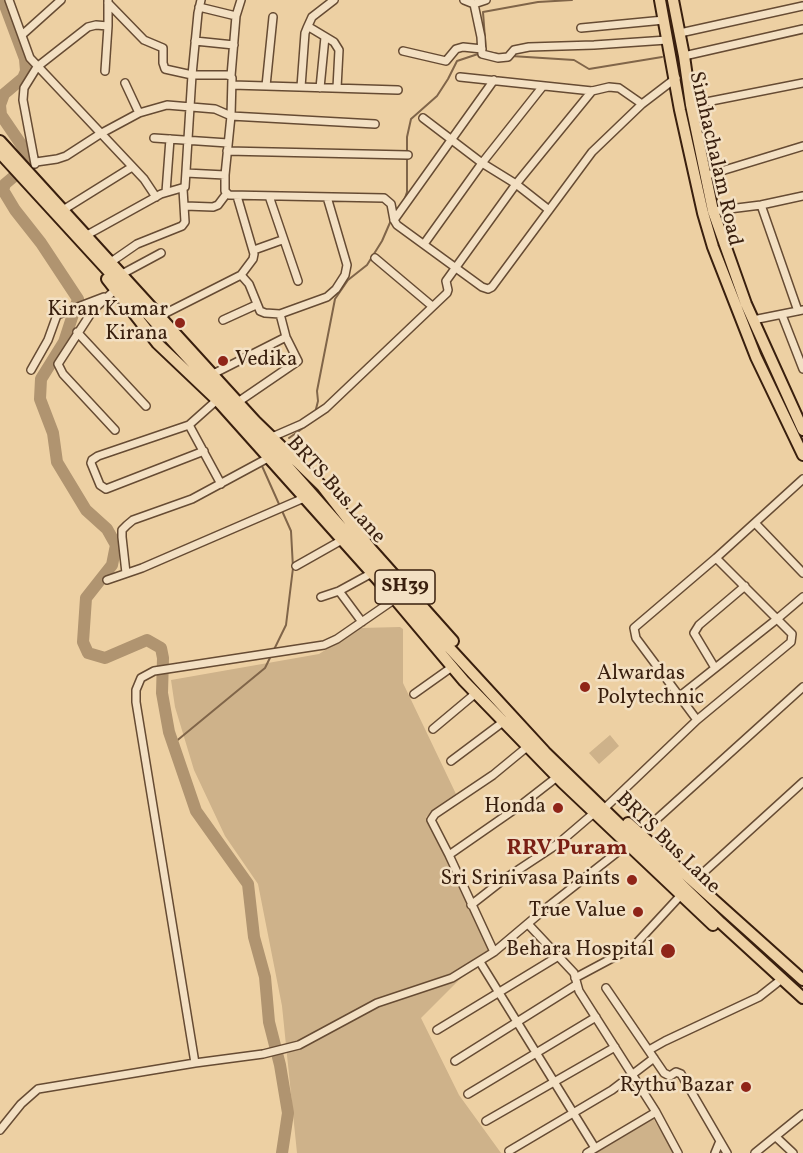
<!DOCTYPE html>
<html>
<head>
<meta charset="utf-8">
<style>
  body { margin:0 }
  canvas { display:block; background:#edd0a3 }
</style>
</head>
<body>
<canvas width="803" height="1153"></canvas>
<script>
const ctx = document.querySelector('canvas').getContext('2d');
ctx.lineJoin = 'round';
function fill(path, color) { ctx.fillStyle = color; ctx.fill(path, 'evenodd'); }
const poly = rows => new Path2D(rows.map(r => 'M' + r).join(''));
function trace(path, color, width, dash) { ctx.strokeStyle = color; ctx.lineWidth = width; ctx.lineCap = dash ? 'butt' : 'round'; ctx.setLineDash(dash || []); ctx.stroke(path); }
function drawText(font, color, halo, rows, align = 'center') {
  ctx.font = font + ' Vollkorn,serif'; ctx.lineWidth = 5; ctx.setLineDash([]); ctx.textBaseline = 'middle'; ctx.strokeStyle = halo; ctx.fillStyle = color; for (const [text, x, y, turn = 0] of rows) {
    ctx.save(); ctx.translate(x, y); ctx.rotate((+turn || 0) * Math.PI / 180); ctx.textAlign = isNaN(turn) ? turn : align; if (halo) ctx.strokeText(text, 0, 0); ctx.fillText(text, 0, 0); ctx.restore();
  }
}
fill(poly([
  [400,627,403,629,403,683,456,794,426,817,489,950,421,1018,459,1095,501,1153,297,1153,282,1006,258,884,225,836,194,770,175,707,171,680,319,654,360,628],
  [610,735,619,746,599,764,589,753],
  [653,1118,674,1153,595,1153]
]), '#ceb28a');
trace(poly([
  [486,52,483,12,538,2,572,0],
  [487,52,505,55],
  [511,56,574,60,589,69,662,57],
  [404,201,407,192,407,137,411,119,437,96,448,79,457,61,481,53],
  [315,413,318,401,317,391,335,299,348,280,367,265,382,241,392,218],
  [289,438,313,421,314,418],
  [174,743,265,668,286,625,293,568,291,531,262,466]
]), '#806549', 2);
trace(poly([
  [3,0,25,59,26,71,23,78,4,94,0,105,1,115,29,156,31,162,5,184,3,190,15,210,41,243,78,299,64,342,41,379,40,399,53,433,57,462,86,510,107,529,116,545,112,565,86,598,83,642,88,653,105,658,147,640,161,648,163,658,162,693,169,732,196,811,248,884,254,937,265,977,269,1022,280,1065,288,1113,282,1153]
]), '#b09470', 12);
const minor = poly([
  [9,0,30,58,144,179,156,197],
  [464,0,474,4,486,0],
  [108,3,144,40,163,48,163,63,165,69,192,75,198,13,201,0],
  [474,4,481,37,482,54,498,58,508,57,514,50,529,47,594,45,667,40],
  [199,7,236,16],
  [273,17,266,86,398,90],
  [307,28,312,17,334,0],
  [581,28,664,20],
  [680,33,803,6],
  [22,35,61,0],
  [195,41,234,45],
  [403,51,446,61,456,49,463,47,482,49],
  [684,56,803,29],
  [105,71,108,26],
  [231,76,236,16,241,0],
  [460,77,592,91,609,87,619,88,642,104],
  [125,83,139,113],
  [232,85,266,86],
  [301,87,305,33,307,28,309,27,334,42,339,50,337,88],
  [320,88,325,37],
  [691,105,803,83],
  [423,118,482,163,516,184,549,210],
  [154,138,228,143],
  [227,151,408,155],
  [36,162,57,159,66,156,100,134,139,113,167,105,215,109,231,116,375,124],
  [35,164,23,100,24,88,37,67,88,27,96,25,108,26,108,0],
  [186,173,225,175],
  [705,176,803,146],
  [166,192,170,139],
  [237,196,254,254,253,259,241,275],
  [269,196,298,281],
  [761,205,798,311],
  [185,206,213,207,218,205,227,193],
  [63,210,132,167],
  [713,211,761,205,803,196],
  [394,220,494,80],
  [87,235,161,194,185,187,192,75,227,75,231,76,232,78,231,116,225,175,225,191,229,195,384,198,391,204,394,220,397,225,482,287,488,289,492,287,592,152,642,104,676,78],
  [424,244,482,163,543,86],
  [254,250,282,240],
  [375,258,432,306],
  [111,262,137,244,182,226,185,222,183,189],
  [122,274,161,253],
  [280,314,327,297,336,289,345,275,347,265,327,197],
  [782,315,803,369],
  [160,316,241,275,249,284,260,311,265,313,280,314,286,337,298,361,238,402],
  [223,320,256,305],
  [753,320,803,310],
  [77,332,146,406],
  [31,370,48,340,57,315,104,297],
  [213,374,286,337],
  [189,425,221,484],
  [115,430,63,374,58,364,93,310,115,290],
  [272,437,302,424,326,408,447,293,448,290,446,281,516,184,592,91],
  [204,451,106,489,100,485,91,463,92,460,98,456,189,425,217,400],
  [755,523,803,573],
  [716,558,803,479],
  [296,566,342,540],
  [126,573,122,537,122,530,127,525,133,520,192,499,268,458],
  [107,580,142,568,304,498],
  [339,591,362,622],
  [321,597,339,591,372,573],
  [715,668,694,633,699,625,745,586],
  [414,694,452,667],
  [680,696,777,619,716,558,634,628,636,638,697,720],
  [433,729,476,693],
  [451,761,503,722],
  [608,805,697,720,791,642,792,634,777,619,803,597],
  [638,836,803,687],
  [449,855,521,805,557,777],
  [693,882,803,782],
  [471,905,503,880,559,843,594,813],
  [528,924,574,973,579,991,656,1112,678,1153],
  [494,952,449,855,431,820,435,814,493,775,527,747],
  [480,962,595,1148],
  [575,978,633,947,681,895],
  [606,988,664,1073,670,1076,676,1072,681,1074,727,1153],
  [437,1030,557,957],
  [649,1050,665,1041,759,997,778,982],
  [455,1061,576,985],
  [195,1063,136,702,136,690,141,678,154,671,324,645,337,639,395,599],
  [468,1094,596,1017],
  [486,1121,615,1047],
  [0,1130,21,1104,38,1089,195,1063,263,1054,299,1045,377,1003,452,978,494,952,545,909,629,843],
  [776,1137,793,1153],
  [509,1151,612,1090,654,1058],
  [587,1153,656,1112],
  [715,1153,720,1141],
  [755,1153,803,1114]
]);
const primary = poly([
  [660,0,680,110,703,213,713,247,756,357,803,455],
  [673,0,684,56,691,105,713,211,746,304,803,430],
  [0,141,255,421,322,486,371,549,453,641],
  [0,153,288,467,420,616,545,752,721,923,803,998],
  [107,279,157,343,217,400,395,599,464,681,562,782,713,925],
  [628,823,803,980]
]);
trace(minor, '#664b33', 10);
trace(primary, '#391f0e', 14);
trace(minor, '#f3e0c3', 7);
trace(primary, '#edd0a3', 10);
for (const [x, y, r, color] of [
  [180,323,6,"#8f2418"],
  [223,361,6,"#8f2418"],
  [585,687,6,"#8f2418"],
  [558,808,6,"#8f2418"],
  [632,880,6,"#8f2418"],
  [638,912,6,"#8f2418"],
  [668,951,8,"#8f2418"],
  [746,1087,6,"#8f2418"]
]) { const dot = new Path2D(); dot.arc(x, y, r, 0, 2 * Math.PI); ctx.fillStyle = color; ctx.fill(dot); trace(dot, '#f3e0c3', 2); }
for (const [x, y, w] of [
  [405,587,60]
]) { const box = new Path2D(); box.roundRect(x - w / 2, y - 17, w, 34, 4.5); ctx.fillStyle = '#f3e0c3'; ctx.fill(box); trace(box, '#391f0e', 1.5); }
drawText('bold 20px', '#391f0e', null, [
  ["SH39",405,587]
]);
drawText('21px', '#391f0e', '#f3e0c3', [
  ["Simhachalam Road",714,159,77],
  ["BRTS Bus Lane",335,491,48],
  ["BRTS Bus Lane",667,844,44]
]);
drawText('21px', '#391f0e', '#f3e0c3', [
  ["Kiran Kumar",168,311],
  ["Kirana",168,335],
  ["Vedika",235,361,"left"],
  ["Alwardas",597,675,"left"],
  ["Polytechnic",597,699,"left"],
  ["Honda",546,808],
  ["Sri Srinivasa Paints",620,880],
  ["True Value",626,912],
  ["Behara Hospital",654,951],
  ["Rythu Bazar",734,1087]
], 'right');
drawText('bold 22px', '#7a1f14', '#f3e0c3', [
  ["RRV Puram",567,850]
]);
</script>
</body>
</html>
